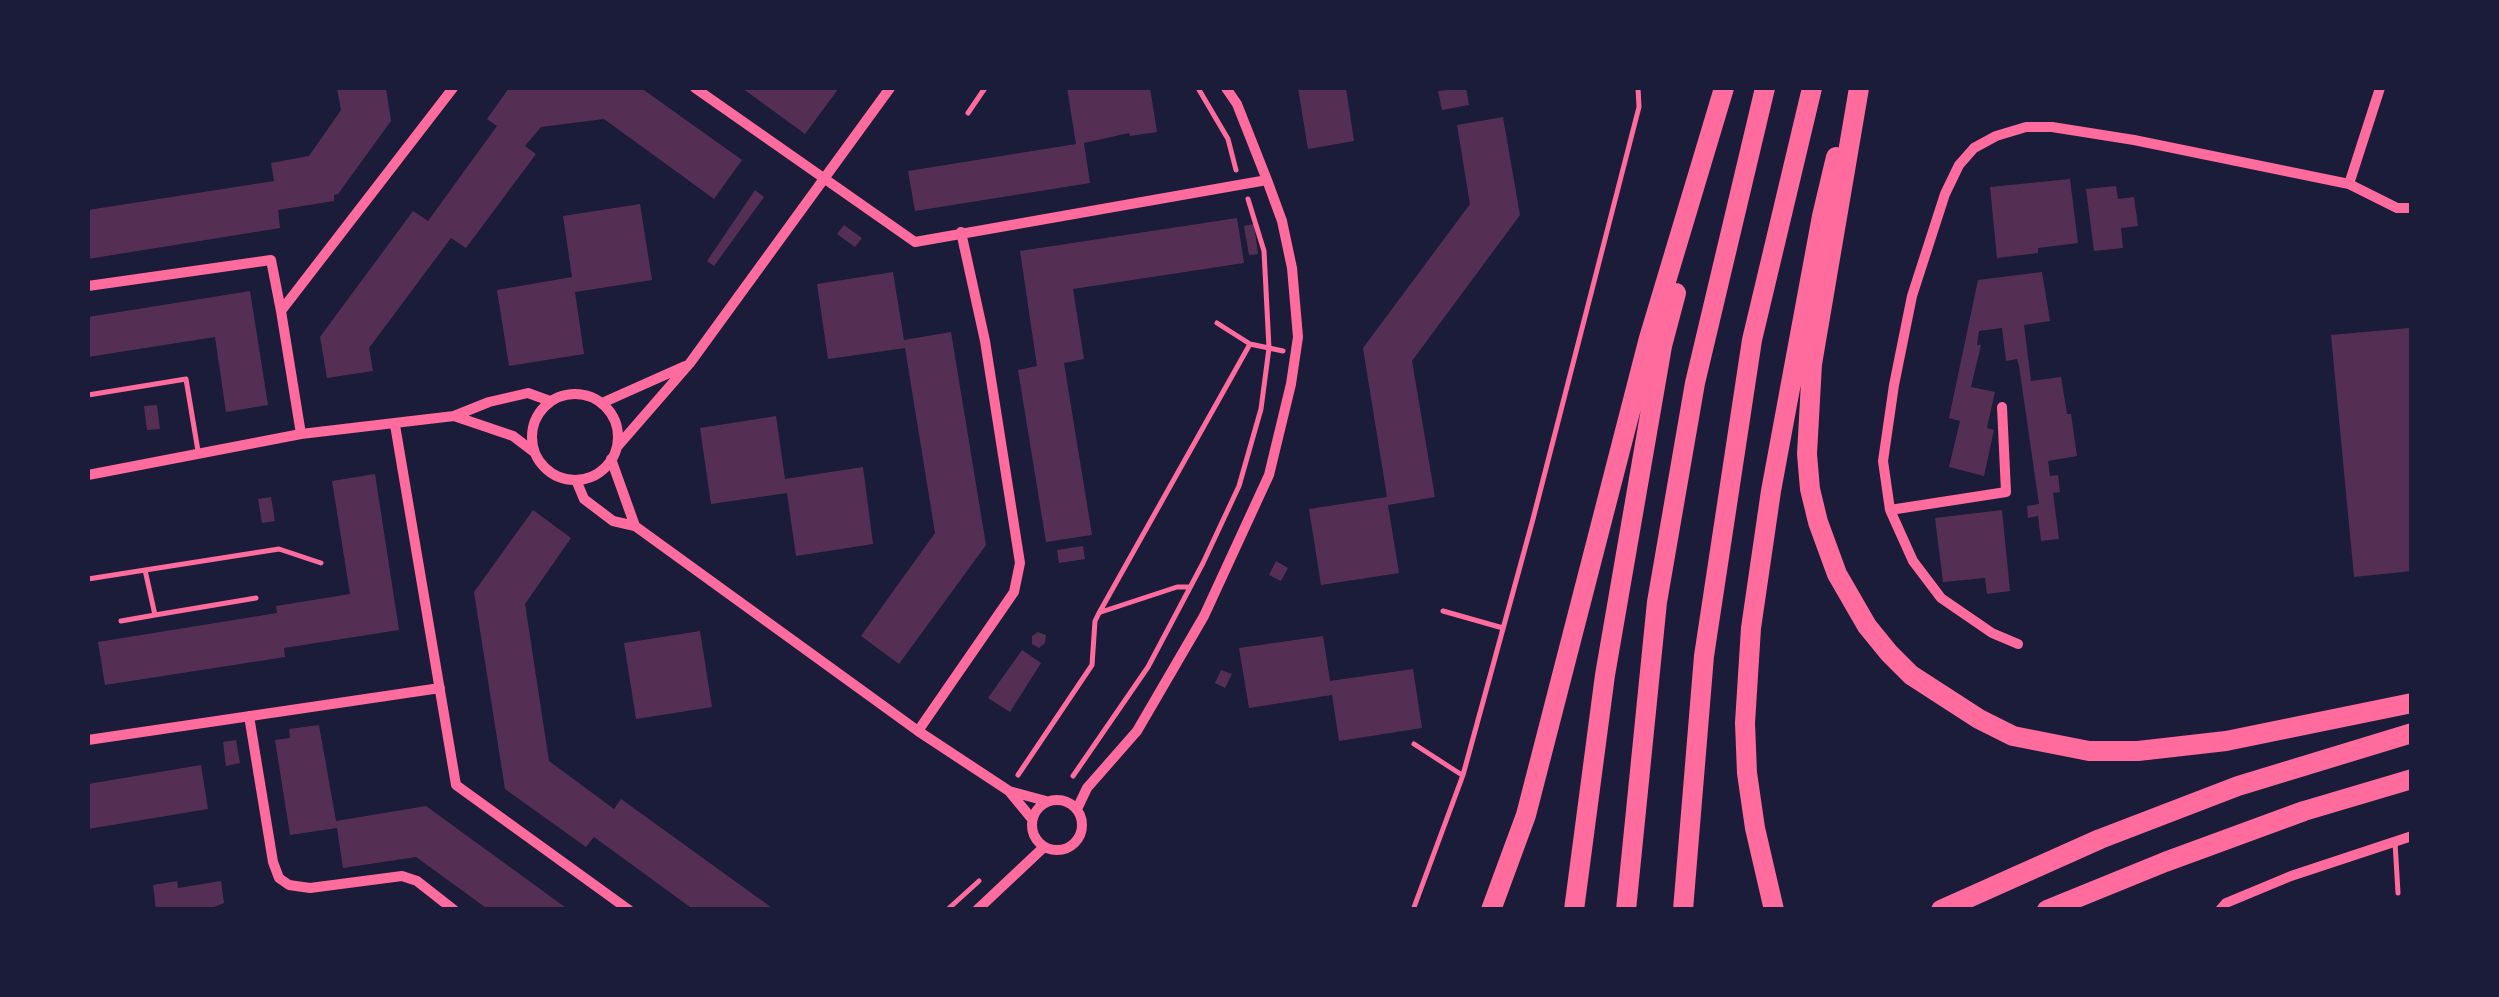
<!DOCTYPE html>
<html>
<head>
<meta charset="utf-8">
<style>
  body { margin:0 }
  #map { position:relative; width:2499px; height:997px; overflow:hidden; background:#1b1b3a; font-family:"Sofia Sans Condensed",sans-serif }
  canvas { display:block }
  .frame { position:absolute; inset:0; border:90px solid #1b1b3a; pointer-events:none }
</style>
</head>
<body>
<div id="map">
<canvas width="2499" height="997"></canvas>
<div class="frame"></div>
</div>
<script>
const ctx = document.querySelector('canvas').getContext('2d');
ctx.lineJoin = 'round';
function fill(path, color) { ctx.fillStyle = color; ctx.fill(path, 'evenodd'); }
const poly = rows => new Path2D(rows.map(r => 'M' + r).join(''));
function trace(path, color, width, dash) { ctx.strokeStyle = color; ctx.lineWidth = width; ctx.lineCap = dash ? 'butt' : 'round'; ctx.setLineDash(dash || []); ctx.stroke(path); }
fill(poly([
  [337,88,386,88,391,121,338,194,334,195,334,201,278,210,280,228,88,259,88,210,274,181,271,163,309,156,341,110],
  [509,88,641,88,742,160,714,199,604,119,541,127,525,146,536,154,466,248,451,238,369,348,373,371,327,378,320,337,413,211,428,221,497,126,487,119],
  [742,88,839,88,805,134],
  [1067,88,1150,88,1157,132,1130,136,1129,133,1084,143,1090,183,915,211,908,171,1076,144],
  [1298,88,1346,88,1354,141,1308,149],
  [1466,88,1469,105,1442,110,1438,91],
  [1503,117,1520,215,1412,361,1435,497,1388,505,1399,573,1321,585,1309,509,1387,497,1363,348,1470,204,1457,125],
  [2070,179,2078,243,2038,248,2038,253,1997,258,1990,187],
  [2116,186,2118,199,2134,197,2138,226,2121,228,2123,248,2094,251,2086,189],
  [755,190,764,197,714,266,707,261],
  [640,204,652,280,575,292,584,354,509,366,497,290,572,277,563,216],
  [1237,218,1244,263,1073,289,1084,359,1064,363,1092,535,1046,542,1018,370,1037,366,1020,251],
  [1254,224,1258,254,1249,255,1244,226],
  [844,225,862,238,855,247,837,234],
  [893,272,904,340,951,332,986,545,899,664,861,636,935,533,905,348,828,359,817,284],
  [2042,272,2050,321,2024,325,2031,381,2061,377,2067,414,2071,414,2077,456,2048,461,2050,476,2058,475,2060,492,2053,493,2059,539,2041,541,2038,516,2028,518,2027,506,2039,504,2019,366,2017,359,2006,361,2002,328,1979,331,1977,345,1981,345,1971,387,1995,392,1987,428,1994,430,1984,476,1949,467,1960,421,1949,418,1978,280],
  [250,291,268,405,226,412,215,337,88,357,88,317],
  [2409,328,2412,571,2354,577,2331,335],
  [157,405,160,429,147,430,144,406],
  [776,416,785,479,863,467,873,544,796,556,787,493,711,504,700,428],
  [375,474,399,630,284,648,285,657,105,685,98,642,277,613,276,606,350,594,332,481],
  [271,497,275,521,262,523,258,499],
  [533,510,571,538,525,604,549,761,614,809,621,799,775,910,694,910,594,837,586,847,505,789,474,592],
  [2002,510,2010,591,1987,594,1985,578,1943,582,1935,518],
  [1083,546,1085,559,1059,563,1057,550],
  [1276,561,1288,568,1281,581,1269,575],
  [700,631,712,707,636,719,624,643],
  [1038,632,1046,635,1045,643,1039,648,1032,644,1032,636],
  [1323,636,1330,681,1413,669,1422,728,1339,741,1332,695,1249,708,1239,648],
  [1022,650,1041,663,1010,712,988,698],
  [1221,670,1232,674,1225,688,1215,683],
  [319,725,336,821,426,806,569,910,489,910,416,857,343,868,337,828,290,835,275,740,290,738,289,729],
  [236,740,240,763,226,766,223,742],
  [201,765,208,809,88,829,88,784],
  [177,881,178,888,221,881,224,903,207,910,156,910,153,885]
]), '#542f53');
trace(poly([
  [1198,88,1228,139,1236,170],
  [1217,323,1250,344,1283,351],
  [1443,611,1503,628],
  [1101,612,1177,587,1189,587],
  [1414,744,1462,775],
  [1018,775,1092,665,1095,621,1099,613,1250,344],
  [1073,776,1148,667,1203,563,1239,486,1261,409,1269,348,1264,251,1248,199],
  [947,910,979,881],
  [1413,910,1463,775,1533,519,1639,107,1638,88]
]), '#ff6b9d', 5);
trace(poly([
  [968,113,985,88],
  [88,395,186,379,198,451],
  [88,579,279,549,321,563],
  [155,615,256,598],
  [121,621,155,615,145,570],
  [2395,842,2398,893]
]), '#ff6b9d', 5);
trace(poly([
  [695,88,915,242,1267,180],
  [2349,184,2380,88],
  [88,286,271,260,281,311],
  '532 437a43 43 0 1 1 86 0a43 43 0 1 1-86 0Z',
  [602,403,685,366],
  [2002,407,2006,492,1890,510,1883,461,1894,385,1912,296,1945,194,1959,165,1974,148,1996,136,2026,127,2052,127,2134,140,2349,184,2397,208,2412,208],
  [454,416,513,436,534,452],
  [395,425,456,785,629,910],
  [301,434,281,311,453,88],
  [617,447,690,363,890,88],
  [611,459,635,526],
  [88,475,301,434,454,416,489,402,528,393,550,401],
  [576,480,584,499,613,521,635,526,918,731,1009,791,1032,819],
  [1890,510,1913,561,1941,598,1992,633,2018,644],
  [249,716,273,862,279,878,289,885,310,888,402,876,417,881,454,910],
  [918,731,1014,592,1020,563,985,341,961,232],
  [88,740,440,688],
  [1009,791,1046,801],
  '1032 825a25 25 0 1 1 50 0a25 25 0 1 1-50 0Z',
  [1077,809,1087,788,1137,731,1204,616,1269,475,1291,384,1298,337,1292,268,1282,221,1267,180,1237,104,1226,88],
  [977,910,1044,847],
  [2220,910,2226,903,2291,876,2412,836]
]), '#ff6b9d', 10);
trace(poly([
  [1859,88,1812,364,1807,454,1810,489,1818,522,1837,574,1867,626,1889,653,1911,675,1979,719,2013,736,2089,751,2138,751,2226,741,2412,703],
  [1491,910,1526,815,1649,338,1724,88],
  [1574,910,1605,675,1662,346,1676,293],
  [1626,910,1657,602,1695,383,1765,88],
  [1683,910,1704,656,1752,340,1812,88],
  [1774,910,1755,828,1747,773,1745,723,1751,628,1771,491,1822,216,1836,157],
  [1941,910,2100,839,2238,786,2412,733],
  [2047,910,2165,862,2304,811,2412,779]
]), '#ff6b9d', 20);
</script>
</body>
</html>
